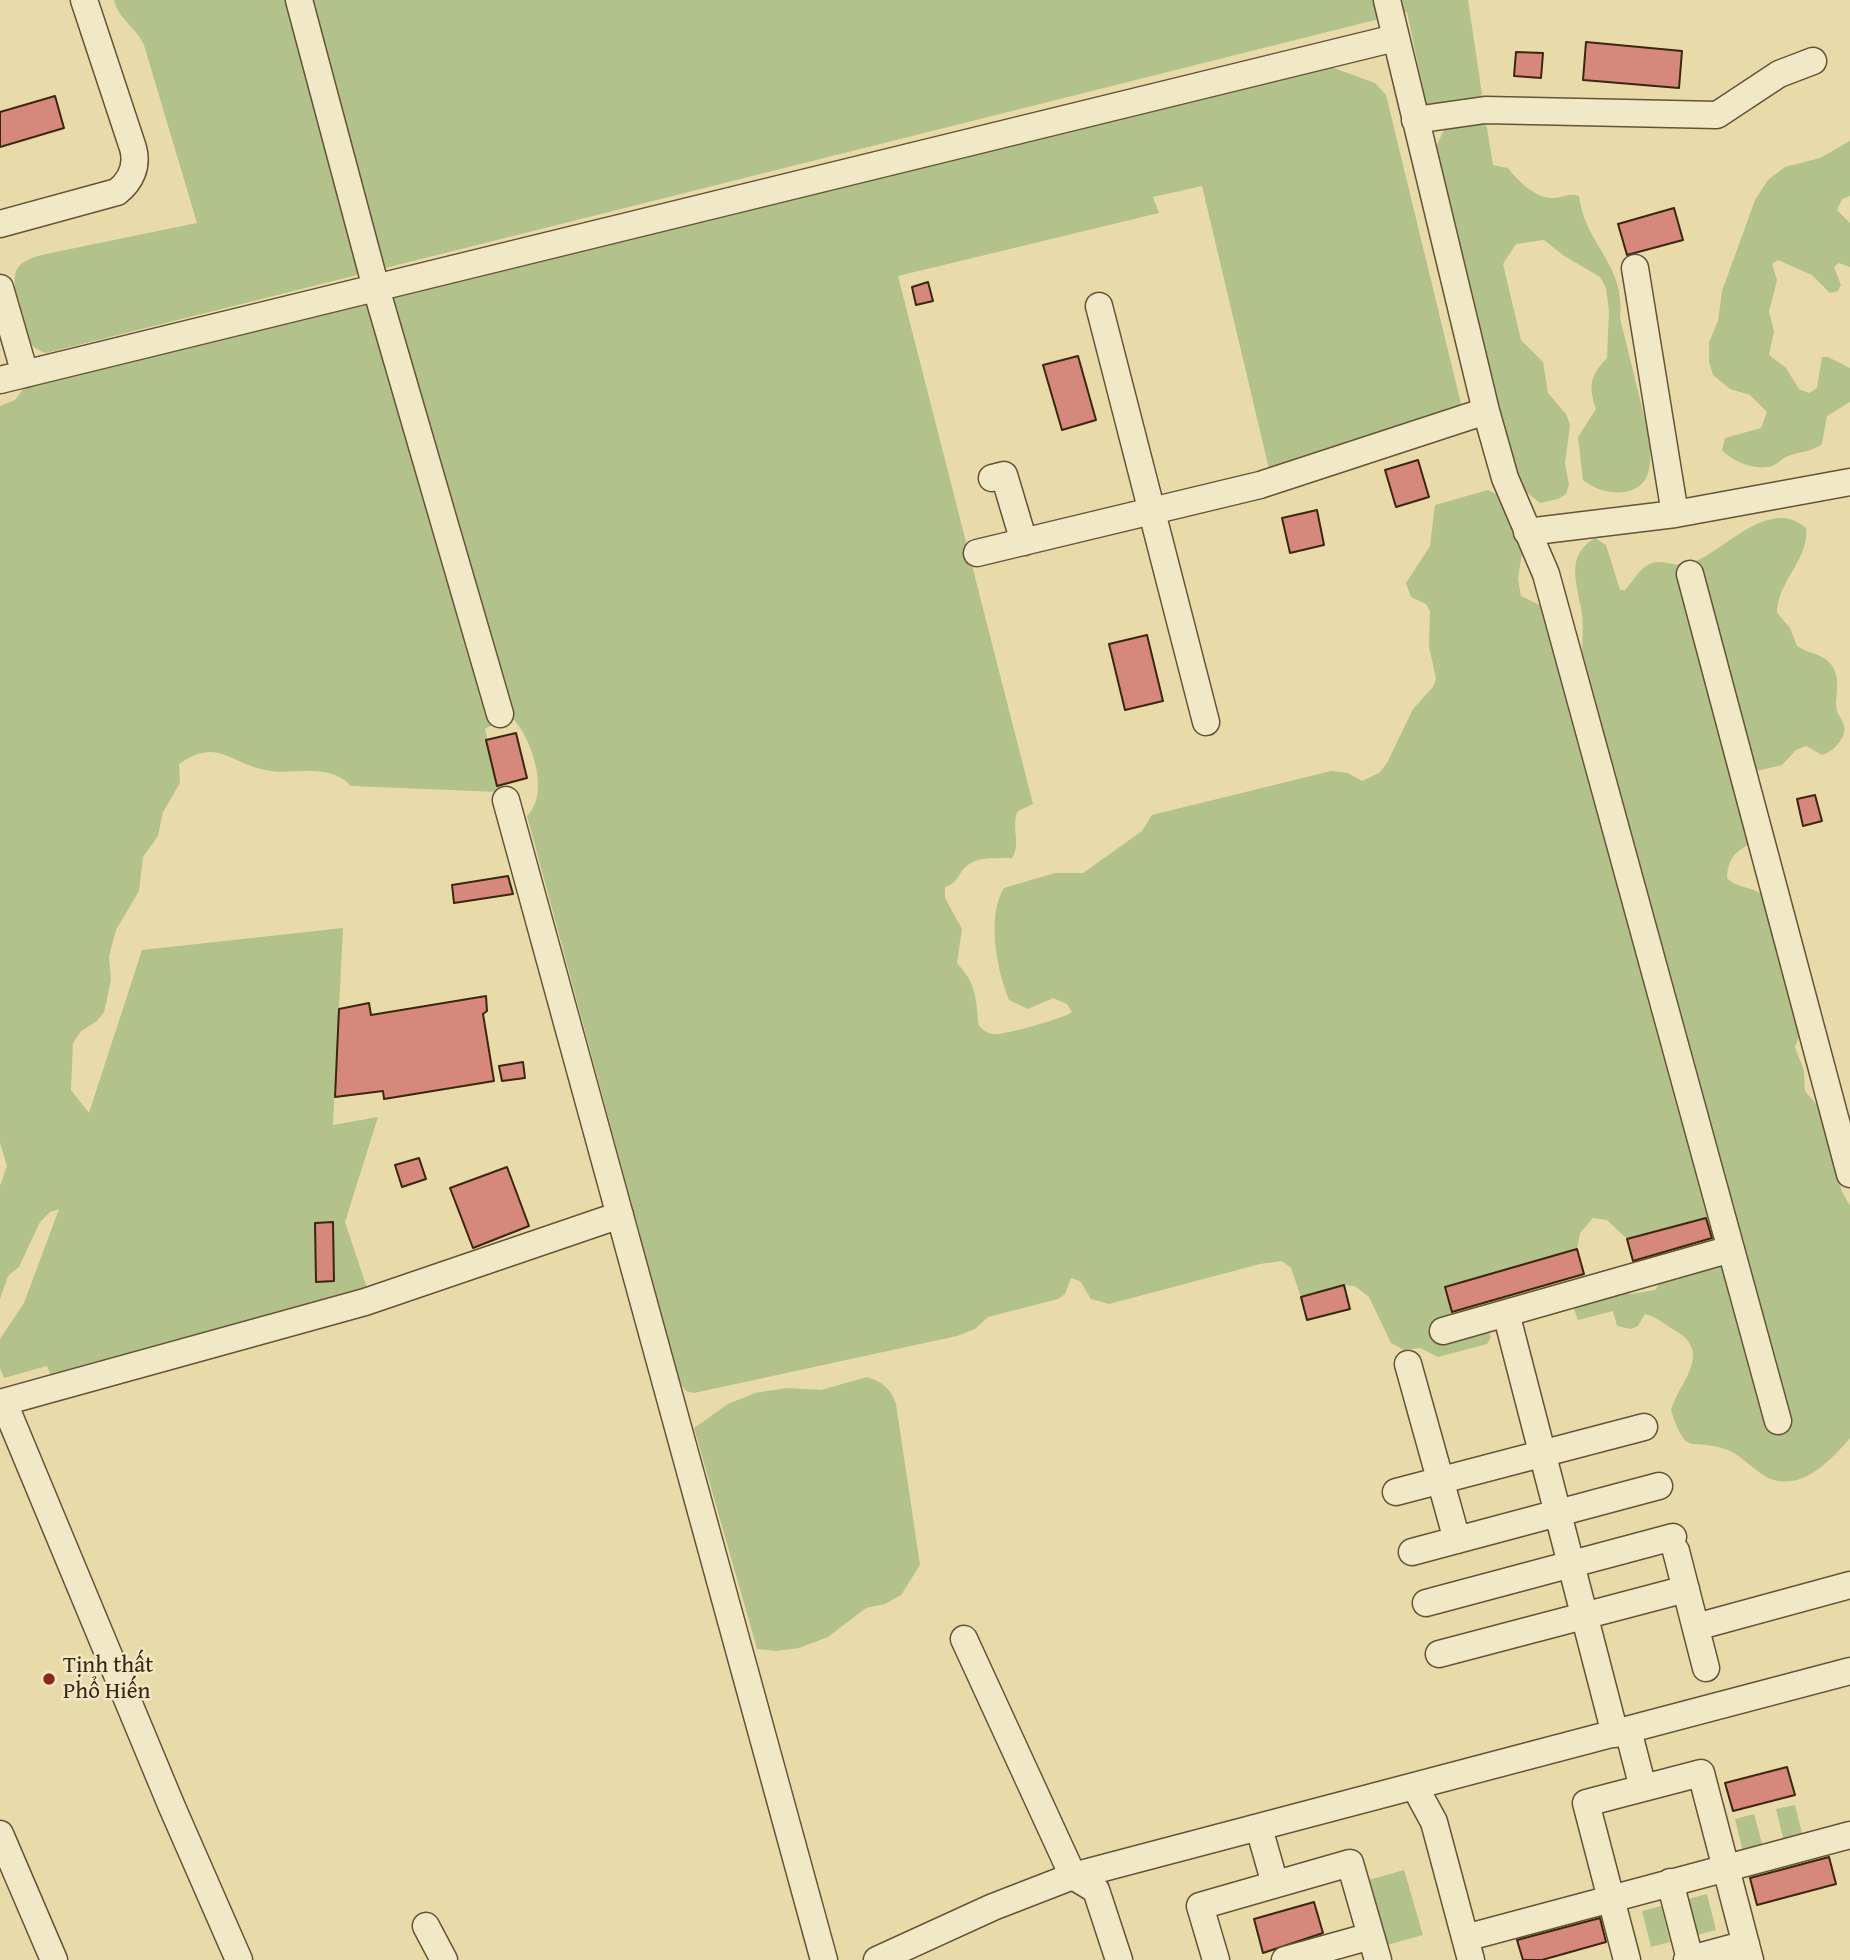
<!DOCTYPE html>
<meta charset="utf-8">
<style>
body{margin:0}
canvas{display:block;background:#e8dba9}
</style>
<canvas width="1850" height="1960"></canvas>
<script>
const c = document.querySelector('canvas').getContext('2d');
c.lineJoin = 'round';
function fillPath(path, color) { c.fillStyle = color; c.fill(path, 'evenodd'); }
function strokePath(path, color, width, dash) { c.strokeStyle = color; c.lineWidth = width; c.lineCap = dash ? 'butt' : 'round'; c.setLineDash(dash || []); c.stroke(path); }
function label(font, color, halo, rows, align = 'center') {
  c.font = font + ' "Gentium Book Plus",serif'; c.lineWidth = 5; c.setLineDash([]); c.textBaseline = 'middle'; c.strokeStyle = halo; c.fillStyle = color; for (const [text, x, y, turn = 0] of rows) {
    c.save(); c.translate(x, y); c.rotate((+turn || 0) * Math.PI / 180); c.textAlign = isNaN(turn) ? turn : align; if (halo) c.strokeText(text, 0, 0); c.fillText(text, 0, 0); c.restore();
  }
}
fillPath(new Path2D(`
 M114 0H1468L1483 101 1432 110 1426 104 1407 12 46 353C39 351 32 347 28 340 20 329 10 281 17 269 22 261 32 258 41 255L197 223 144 45C136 27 119 20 114 0Z
 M1331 67 1375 83 1386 95 1462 408 1269 469 1202 186 1153 197 1159 213 898 276 1033 804 1018 811C1010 827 1022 844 1012 858 998 859 979 856 968 865 957 873 960 882 945 887V898L962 929 957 963C978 986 975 998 979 1026 983 1030 987 1033 993 1034 1002 1036 1065 1018 1072 1012L1067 1004 1053 998 1028 1009 1009 1000C997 970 986 917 1004 888L1055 873H1083L1142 831 1152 815 1331 771 1348 773 1362 781 1379 773 1387 763 1413 709 1433 687 1436 679 1429 646 1430 611 1426 604 1411 597 1406 583 1430 546 1435 505 1488 490 1502 497 1523 547 1518 579 1521 596 1550 610C1555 627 1549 642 1556 659H1582C1582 642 1584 624 1581 608 1576 581 1566 555 1595 538L1606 545 1620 590H1625C1632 583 1638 571 1646 566 1659 556 1674 568 1688 564 1724 554 1767 495 1806 528 1810 558 1777 582 1777 613L1790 628 1797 646C1806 652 1819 654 1827 660 1842 673 1836 692 1836 707 1837 716 1847 723 1844 733 1841 743 1832 752 1822 755L1806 746 1796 750 1782 765 1757 771 1740 785 1752 843C1734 852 1728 859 1727 878 1739 890 1753 885 1766 898L1801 1032 1795 1047 1804 1071 1805 1091 1823 1112 1842 1192 1850 1206V1438C1829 1463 1795 1498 1760 1473 1749 1465 1738 1453 1725 1449 1689 1437 1687 1459 1671 1410 1680 1381 1714 1352 1674 1330 1664 1324 1657 1317 1645 1314L1638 1326 1631 1329 1617 1326 1613 1311 1578 1320 1574 1309 1577 1303 1620 1292 1631 1294 1655 1290 1662 1280 1720 1260 1713 1216 1627 1239 1607 1220 1593 1218 1580 1233 1577 1249 1445 1286 1454 1319 1488 1331 1491 1337 1487 1344 1438 1357 1420 1348 1404 1350 1391 1343 1369 1297 1355 1286 1344 1285 1301 1297 1291 1268 1282 1261 1260 1264 1109 1304 1091 1299 1080 1281 1071 1278 1065 1294 1058 1299 988 1317 975 1329 957 1336 694 1393 686 1391 680 1383 527 816C550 795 533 741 514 720H502L485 729 500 792 351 786C326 760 292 778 261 769 228 761 216 738 179 764L180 783 163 812 158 836 143 857 139 891 116 930 109 956 111 980 104 1012 97 1021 81 1031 73 1043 71 1090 89 1113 142 950 343 928 333 1125 378 1117 345 1222 367 1288 52 1378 47 1366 4 1378 0 1368V1339L24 1303 59 1209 50 1212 40 1222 19 1267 8 1276 0 1299V1186L7 1166 0 1143V406L15 400 27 384Z
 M1482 120 1487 128 1493 165 1508 168C1517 180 1536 199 1553 198 1563 198 1569 192 1579 196 1585 245 1626 264 1620 318L1650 440C1650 453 1652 469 1645 480 1631 500 1598 493 1583 480L1578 437 1596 409C1588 385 1590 376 1607 358L1609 311 1606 288 1600 277 1563 255 1544 240 1516 244 1503 264 1521 340 1543 362 1548 393 1566 414 1570 425 1565 463 1569 485 1566 494 1558 499 1540 503 1525 491 1499 422 1434 150 1445 128Z
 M1850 141V196L1842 199 1837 210 1850 223V267L1839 263 1834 267 1841 285 1838 291 1830 293 1812 275 1778 260 1772 264 1777 280 1769 312 1774 331 1769 355 1786 368 1799 389 1809 393 1817 388 1822 357H1828L1850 368V402L1827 416 1822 444C1810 453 1799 451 1786 457 1781 459 1778 464 1772 466 1756 471 1733 462 1722 450L1725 438 1761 428 1767 412 1750 395 1730 389 1713 375 1709 362V342L1718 321 1722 291 1755 200 1768 180 1785 167 1820 158Z
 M867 1377C883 1382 891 1389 896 1404L920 1565 901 1595 885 1604 866 1608 828 1637 799 1648 776 1651 757 1649 694 1428 728 1404 755 1393 787 1388 821 1390Z
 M1795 1805 1804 1841 1785 1846 1776 1809Z
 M1754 1814 1764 1851 1744 1856 1735 1819Z
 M1404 1870 1423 1935 1387 1945 1369 1880Z
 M1707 1894 1716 1930 1697 1935 1688 1899Z
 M1661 1906 1670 1942 1651 1947 1642 1911Z`), '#b3c18b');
const building = new Path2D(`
 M1586 42 1682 51 1679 88 1583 80Z
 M1516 52 1543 53 1541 78 1514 76Z
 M55 96 64 128 0 147V112Z
 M1674 208 1683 240 1627 255 1618 224Z
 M928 282 933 301 916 305 912 287Z
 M1078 356 1096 420 1062 430 1043 365Z
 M1418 460 1429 497 1396 507 1385 470Z
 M1317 510 1324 545 1290 553 1282 518Z
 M1147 635 1163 701 1125 710 1109 644Z
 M516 733 527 778 497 786 486 740Z
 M1815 795 1822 821 1803 826 1797 799Z
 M508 876 513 894 454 903 452 885Z
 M486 996 487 1011 483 1014 494 1081 384 1099 383 1091 335 1097 339 1009 369 1003 371 1015Z
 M523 1062 525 1078 502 1081 499 1066Z
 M419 1158 426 1179 402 1187 395 1165Z
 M507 1167 529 1226 473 1248 450 1188Z
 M1706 1218 1712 1238 1633 1261 1627 1239Z
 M333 1222 334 1281 316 1282 315 1223Z
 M1577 1249 1584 1274 1452 1312 1445 1287Z
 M1344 1285 1350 1309 1307 1320 1301 1297Z
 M1787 1767 1795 1795 1733 1811 1725 1783Z
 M1829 1857 1836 1884 1757 1905 1750 1878Z
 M1314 1902 1323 1933 1263 1953 1254 1919Z
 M1600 1918 1606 1942 1542 1960H1523L1517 1940Z`);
fillPath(building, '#d5887b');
strokePath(building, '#3b260f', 2);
const minor = new Path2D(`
 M299 0 376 288 500 714
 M1387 0 1486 411 1505 478 1546 574 1778 1421
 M1415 120 1485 110 1717 115 1779 74 1813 61
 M0 224 117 192C131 181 138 166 133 148L84 0
 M1635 268 1675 514
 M0 288 25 374
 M1099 306 1206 722
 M0 380 1395 38
 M992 478 1004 475 1024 542
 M1527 532 1675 514 1850 482
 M977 553 1260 485 1486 411
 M1690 574 1850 1174
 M506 800 824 1960
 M1506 1313 1615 1734
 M1443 1331 1731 1249
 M1408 1364 1457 1540
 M0 1403 365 1302 620 1215
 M4 1403 172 1807 239 1960
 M1396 1492 1644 1427
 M1676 1551 1706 1668
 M1412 1552 1659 1486
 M1426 1603 1673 1537
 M1696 1627 1850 1585
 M964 1639 1073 1876 1096 1890 1119 1960
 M1439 1654 1686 1589
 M1628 1730 1643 1788
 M1415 1787 1434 1822 1471 1960
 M1259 1828 1275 1884
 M0 1834 54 1960
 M1670 1882 1690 1959
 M426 1926 444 1960
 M1465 1938 1850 1835
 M877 1960 993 1907 1073 1876 1850 1671
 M1216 1960 1200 1906 1350 1863 1378 1960
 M1285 1960 1371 1936
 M1627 1960 1586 1803 1701 1773 1750 1960
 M1687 1960 1746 1944`);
strokePath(minor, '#665336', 29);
strokePath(minor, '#f0e8c7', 26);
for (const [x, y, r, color] of [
 [49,1679,7,"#8f2418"]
]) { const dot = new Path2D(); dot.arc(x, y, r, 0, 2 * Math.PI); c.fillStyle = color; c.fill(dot); strokePath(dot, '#f0e8c7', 2.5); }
label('23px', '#3b260f', '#f0e8c7', [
 ["Tịnh thất",63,1666],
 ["Phổ Hiến",63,1692]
], 'left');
</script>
